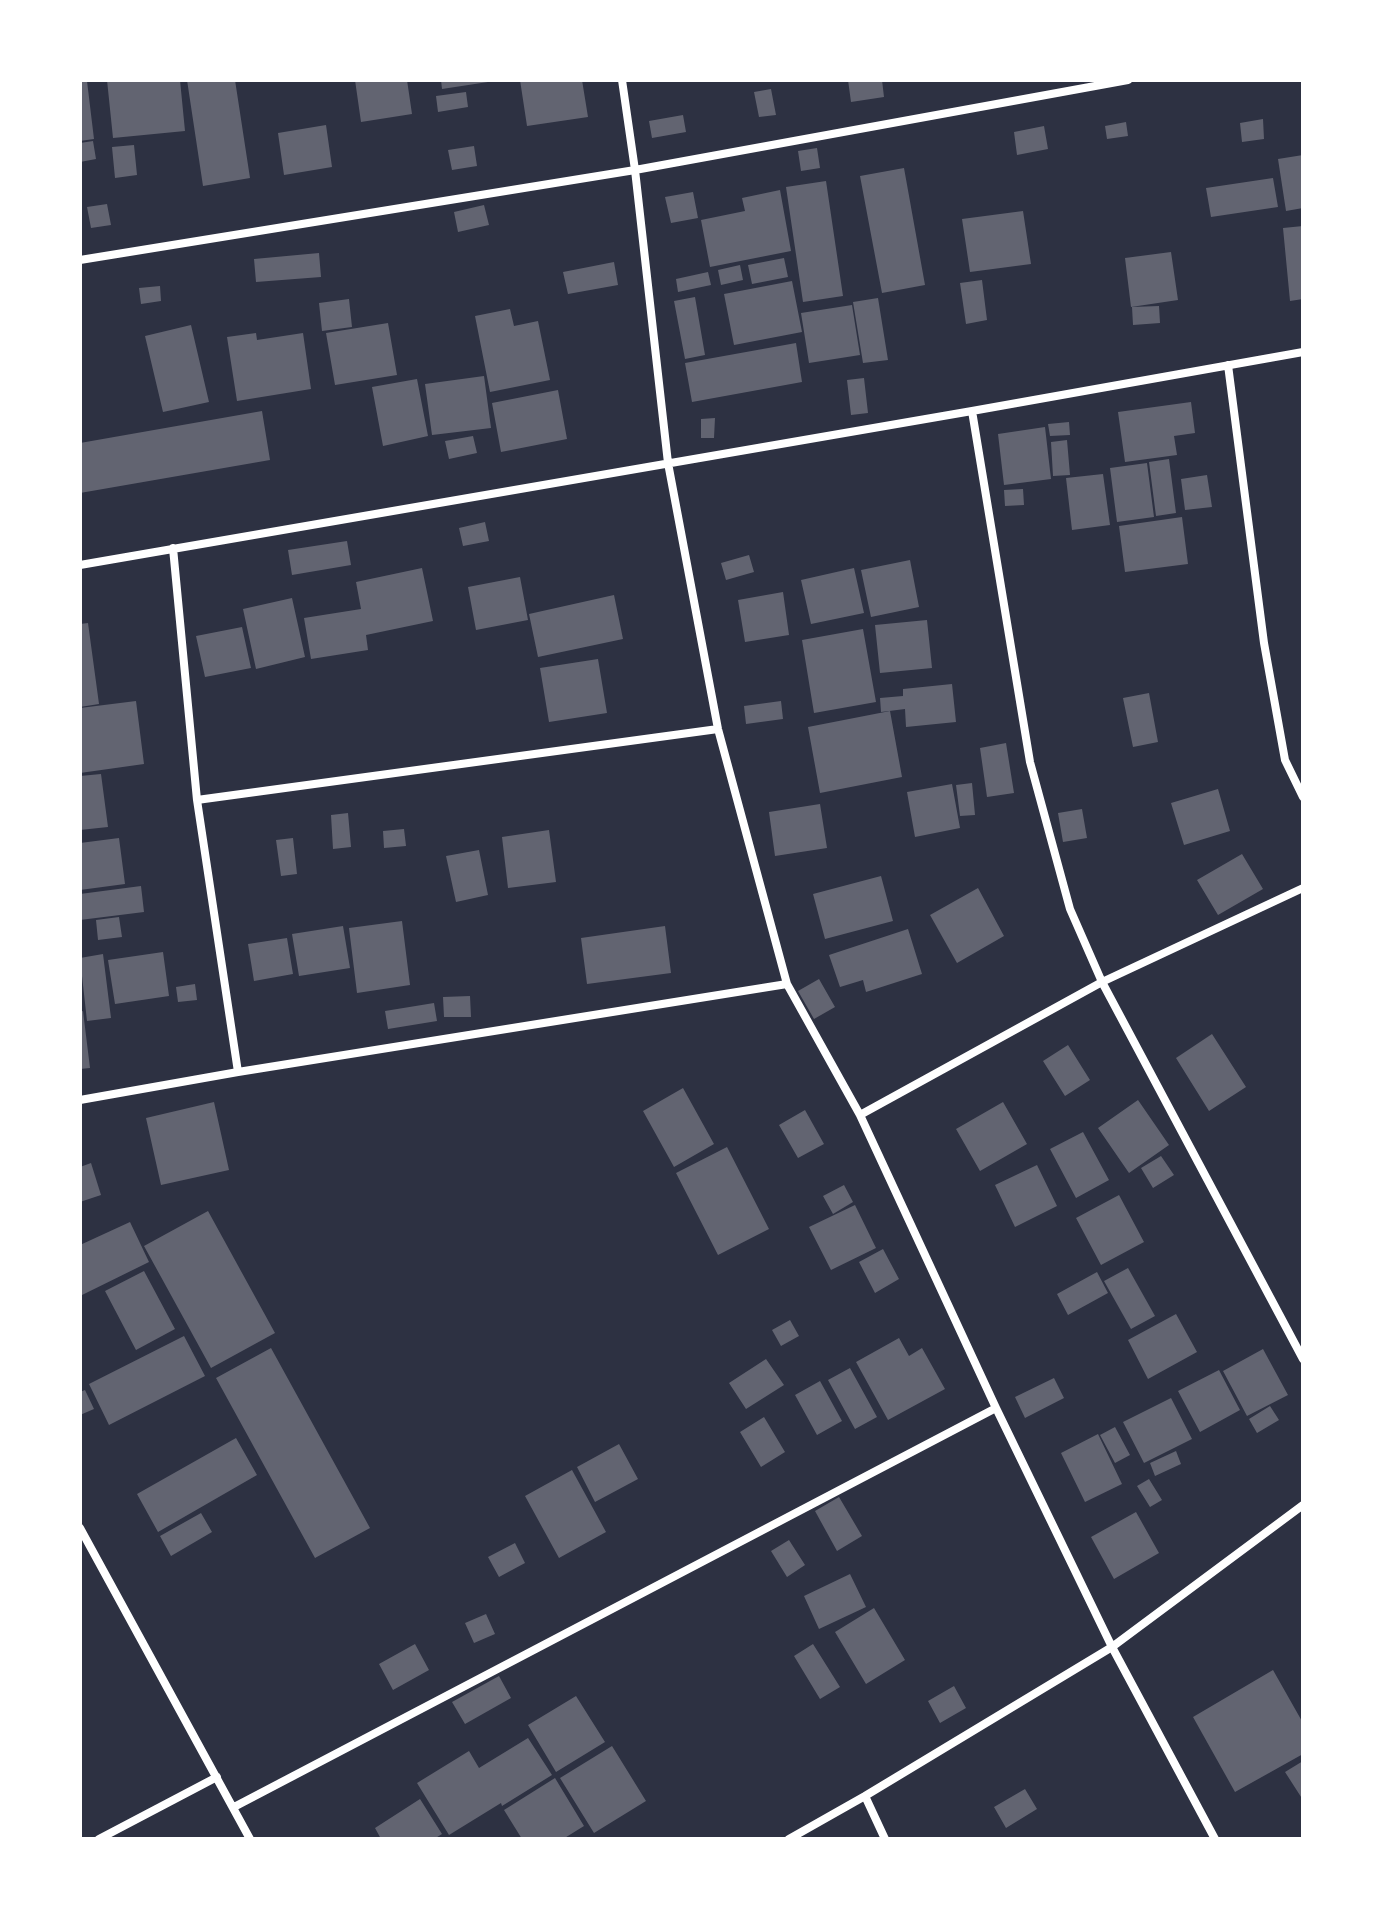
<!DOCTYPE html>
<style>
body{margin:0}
#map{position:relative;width:1383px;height:1919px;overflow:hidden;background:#2d3142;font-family:"PT Sans",sans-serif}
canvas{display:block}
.frame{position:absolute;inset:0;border:82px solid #fff;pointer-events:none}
</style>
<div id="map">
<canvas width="1383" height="1919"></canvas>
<div class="frame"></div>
</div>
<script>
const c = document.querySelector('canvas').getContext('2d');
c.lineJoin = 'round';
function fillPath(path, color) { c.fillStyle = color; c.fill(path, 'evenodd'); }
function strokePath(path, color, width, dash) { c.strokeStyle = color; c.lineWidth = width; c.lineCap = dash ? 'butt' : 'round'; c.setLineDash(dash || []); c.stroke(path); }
fillPath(new Path2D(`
 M107 80H180L185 131 113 138Z
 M187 80H235L250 178 203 186Z
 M355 80H407L412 114 361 122Z
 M441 80H488V82L442 89Z
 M520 80H582L588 117 527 126Z
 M848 80H882L884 97 851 102Z
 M87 81 94 139 80 141V82Z
 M771 89 776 115 759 117 754 92Z
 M466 92 468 107 438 112 436 96Z
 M683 115 686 132 652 138 649 121Z
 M1263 119 1264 139 1242 142 1240 123Z
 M1126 122 1128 136 1107 139 1105 126Z
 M326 125 332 167 284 175 278 133Z
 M1044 126 1048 149 1017 155 1014 132Z
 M93 141 96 159 80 162V143Z
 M134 145 137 175 115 178 112 147Z
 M474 146 477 166 452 170 448 150Z
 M817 148 820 168 801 171 798 151Z
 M1303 155V208L1286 211 1278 159Z
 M904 168 925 285 882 293 860 176Z
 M1273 178 1278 207 1211 217 1206 188Z
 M826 181 843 296 803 302 786 187Z
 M780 190 791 251 710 267 701 220 745 211 742 198Z
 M693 192 698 218 671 223 665 197Z
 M107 204 111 225 91 228 87 207Z
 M484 205 489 225 458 232 454 212Z
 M1023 211 1031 264 970 272 962 219Z
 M1303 226V299L1290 301 1283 228Z
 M1171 252 1178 300 1131 307 1125 258Z
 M319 253 321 277 256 282 254 259Z
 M784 258 788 277 752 284 748 265Z
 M614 262 618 285 568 294 563 272Z
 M740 265 743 280 721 285 718 270Z
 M708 272 711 285 678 292 676 279Z
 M982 280 987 320 966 324 960 283Z
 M792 281 802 332 734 345 724 294Z
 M160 286 161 301 141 304 139 288Z
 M695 297 705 355 685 359 674 301Z
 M878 298 888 360 863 363 853 302Z
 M349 299 352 327 322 331 319 303Z
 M852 305 860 355 809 363 801 313Z
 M1159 306 1160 323 1133 325 1132 307Z
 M510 309 514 326 538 321 550 380 490 392 475 316Z
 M388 323 397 375 335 385 326 333Z
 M191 325 209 402 163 412 145 336Z
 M256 333 257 340 303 333 311 389 237 401 227 337Z
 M796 343 802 382 692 402 685 363Z
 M484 376 491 428 432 435 425 384Z
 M864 378 868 413 851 415 847 380Z
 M417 379 428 436 383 446 372 387Z
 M558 390 567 439 501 452 492 403Z
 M1191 402 1195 433 1174 436 1177 455 1125 462 1118 412Z
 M262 411 270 460 80 493V443Z
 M715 418 714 438H701V419Z
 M1069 422 1070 435 1050 436 1048 424Z
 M1045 427 1051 479 1004 485 998 434Z
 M473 436 477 453 449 459 445 441Z
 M1067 440 1070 475 1053 476 1051 442Z
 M1169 459 1176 513 1156 516 1149 462Z
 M1147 463 1154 517 1117 522 1110 468Z
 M1103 474 1110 525 1072 530 1066 478Z
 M1207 475 1212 507 1185 510 1181 479Z
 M1023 489 1024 505 1005 506 1004 490Z
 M1182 517 1188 564 1125 572 1119 526Z
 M485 522 489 541 463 546 459 528Z
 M347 541 351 565 292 575 288 550Z
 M749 555 754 572 726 580 721 563Z
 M910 560 919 607 871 617 861 570Z
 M422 568 433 621 366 635 368 650 311 659 304 618 361 609 356 582Z
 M854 568 864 613 811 624 801 580Z
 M520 577 528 620 476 630 468 587Z
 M783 592 789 635 745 642 738 600Z
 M614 595 623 639 538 657 529 614Z
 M292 598 305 657 256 669 243 609Z
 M927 620 932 668 880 673 875 625Z
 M88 623 99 704 80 707V624Z
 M242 627 251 668 205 677 196 636Z
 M863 629 876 702 814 713 802 640Z
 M598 659 607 713 549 722 540 668Z
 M952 684 956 722 906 727 905 709 881 712 880 698 903 696V689Z
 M1149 693 1158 742 1133 747 1123 698Z
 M136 701 144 764 80 773V708Z
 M781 701 783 719 746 724 744 706Z
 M890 711 902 777 820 793 808 727Z
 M1006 743 1014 793 987 797 980 748Z
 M101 774 108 827 80 830V776Z
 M972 783 975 815 960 816 956 785Z
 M952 784 960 828 915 837 907 792Z
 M1218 789 1230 831 1184 845 1171 803Z
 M820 804 827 848 775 856 769 812Z
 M1082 809 1087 838 1063 842 1058 813Z
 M348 813 351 847 333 849 331 815Z
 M404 829 406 846 384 848 383 831Z
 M549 830 556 882 508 888 502 837Z
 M119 838 125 884 80 890V843Z
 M293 838 297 874 281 876 276 840Z
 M479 850 488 895 456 902 446 856Z
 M1242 854 1263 889 1218 915 1197 880Z
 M881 876 893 921 825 939 813 894Z
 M141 886 144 912 80 920V894Z
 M978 888 1004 936 957 963 930 915Z
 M119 917 122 937 98 940 96 920Z
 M402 921 410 985 357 993 349 928Z
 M343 926 350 968 299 976 292 934Z
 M665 926 671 973 587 984 581 938Z
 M908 929 922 974 866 992 863 980 840 987 829 955Z
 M287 938 293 974 254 981 248 944Z
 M163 952 169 996 115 1004 108 960Z
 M103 954 111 1018 87 1021 80 958Z
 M819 979 835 1007 814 1019 798 991Z
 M195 984 197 1000 178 1002 176 987Z
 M470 996 471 1017H444L443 997Z
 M434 1003 437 1021 388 1029 385 1011Z
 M83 1011 90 1068 80 1069V1012Z
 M1212 1034 1246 1087 1209 1111 1176 1058Z
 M1068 1045 1090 1080 1065 1096 1043 1061Z
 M683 1088 714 1144 674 1167 643 1111Z
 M1138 1100 1169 1145 1129 1173 1098 1128Z
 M214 1102 229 1170 161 1185 146 1118Z
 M1003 1102 1027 1144 980 1171 956 1129Z
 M805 1110 824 1144 798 1158 779 1125Z
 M1083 1132 1109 1180 1076 1198 1050 1149Z
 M727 1147 769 1229 718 1255 676 1173Z
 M1161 1156 1174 1175 1153 1188 1141 1168Z
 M91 1163 101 1195 80 1202V1167Z
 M1037 1165 1057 1206 1015 1227 995 1185Z
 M844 1185 853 1202 833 1214 823 1196Z
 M1119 1195 1144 1242 1101 1265 1076 1218Z
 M855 1205 876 1248 831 1270 809 1227Z
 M208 1211 275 1333 211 1368 144 1246Z
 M130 1222 149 1262 80 1296V1245Z
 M883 1249 899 1279 875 1293 859 1262Z
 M1128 1268 1155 1316 1131 1329 1104 1281Z
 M144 1271 175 1329 136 1350 105 1291Z
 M1097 1272 1108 1293 1068 1315 1057 1294Z
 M1176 1314 1197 1352 1148 1379 1128 1340Z
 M790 1320 799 1336 781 1346 772 1330Z
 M184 1336 205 1376 109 1425 89 1384Z
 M899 1338 909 1356 922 1348 945 1389 888 1420 856 1362Z
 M271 1348 370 1528 315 1558 216 1378Z
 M1263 1349 1288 1395 1247 1416 1223 1371Z
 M766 1359 784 1385 746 1409 729 1383Z
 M850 1368 877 1417 855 1429 828 1380Z
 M1219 1370 1240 1410 1200 1432 1178 1391Z
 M1054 1378 1064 1398 1025 1418 1015 1397Z
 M820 1381 842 1421 817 1435 795 1395Z
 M85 1390 94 1409 80 1415V1392Z
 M1171 1398 1192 1439 1144 1463 1123 1422Z
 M1270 1406 1279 1420 1257 1433 1249 1419Z
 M764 1417 785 1452 761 1467 740 1432Z
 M1115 1427 1130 1455 1115 1463 1100 1435Z
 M1098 1434 1122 1484 1085 1502 1061 1453Z
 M236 1438 257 1475 158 1532 137 1494Z
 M619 1444 638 1479 595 1502 577 1467Z
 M1176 1451 1181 1464 1155 1476 1150 1463Z
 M572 1470 606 1532 559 1558 525 1496Z
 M1149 1479 1162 1500 1150 1507 1137 1486Z
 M839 1497 862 1536 837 1551 815 1511Z
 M1136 1512 1159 1553 1114 1579 1091 1537Z
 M201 1513 212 1532 171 1556 160 1536Z
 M789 1540 805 1565 787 1577 771 1551Z
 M515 1543 525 1563 499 1577 488 1557Z
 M850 1574 866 1607 819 1629 804 1596Z
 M874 1608 905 1660 866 1684 835 1632Z
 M486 1614 495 1634 474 1643 465 1623Z
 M415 1644 429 1670 393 1690 379 1664Z
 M813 1644 840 1687 820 1699 794 1656Z
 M1273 1670 1303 1723V1754L1235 1792 1193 1717Z
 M499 1676 511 1698 465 1724 452 1702Z
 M954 1686 966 1708 940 1723 928 1701Z
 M576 1696 605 1742 556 1772 528 1725Z
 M528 1738 552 1775 502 1806 501 1803 449 1835 417 1783 469 1751 479 1768Z
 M612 1746 646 1801 594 1833 560 1778Z
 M1303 1761V1800L1285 1772Z
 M555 1778 584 1826 563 1839H522L504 1810Z
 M1025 1789 1037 1809 1006 1828 994 1807Z
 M420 1799 442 1834 434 1839H381L375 1828Z`), '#626471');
strokePath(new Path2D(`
 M622 80 635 170 668 463 718 729 787 984 860 1115 996 1408 1112 1647 1215 1839
 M80 260 635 170 1128 80
 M1228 365 1264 643 1285 760 1303 797
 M972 411 1030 762 1070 909 1102 982 1303 1359
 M173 548 197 800 238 1072
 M80 565 972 411 1303 352
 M197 800 718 729
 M80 1100 238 1072 787 984
 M860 1115 1102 982 1303 888
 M80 1528 250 1839
 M865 1796 885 1839
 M234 1807 996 1408
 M99 1839 217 1777
 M789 1839 865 1796 1112 1647 1303 1505`), '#fff', 8);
</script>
